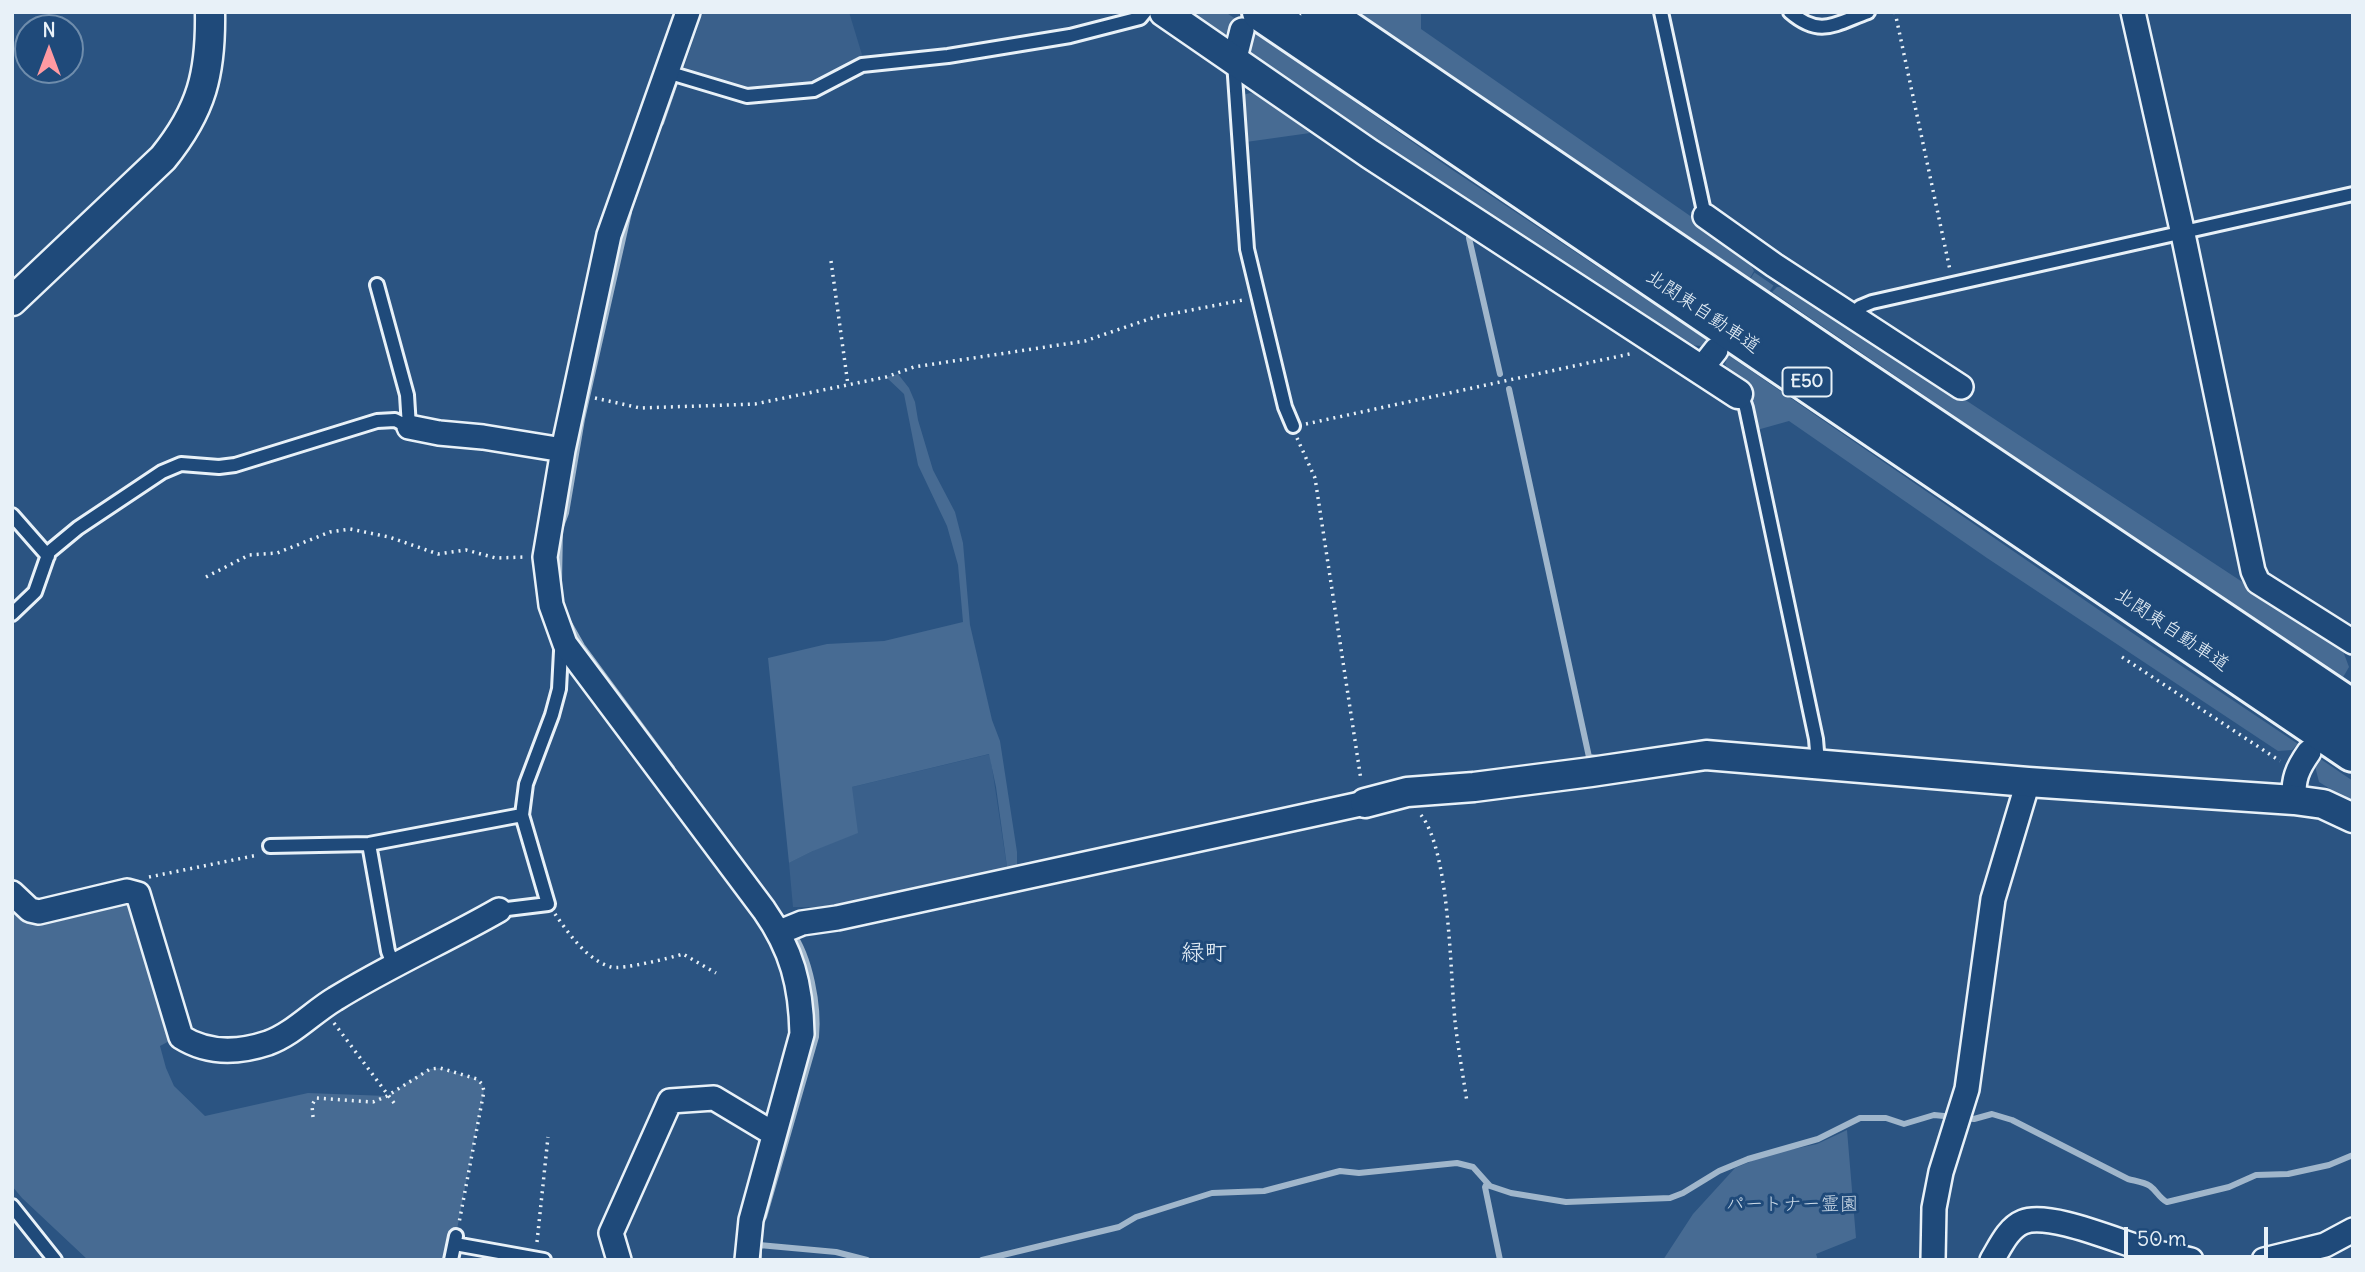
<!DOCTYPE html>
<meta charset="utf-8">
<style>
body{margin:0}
#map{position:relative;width:2365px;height:1272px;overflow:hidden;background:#2b5482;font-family:Delius,sans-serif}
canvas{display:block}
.frame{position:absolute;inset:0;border:14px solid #e8f1f8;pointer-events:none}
.north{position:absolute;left:14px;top:14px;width:70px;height:70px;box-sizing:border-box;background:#1f4a7a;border:2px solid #6f8dac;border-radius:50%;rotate:0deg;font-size:19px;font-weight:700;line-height:28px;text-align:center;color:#e8f1f8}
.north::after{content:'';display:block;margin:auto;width:24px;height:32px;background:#ff9aa2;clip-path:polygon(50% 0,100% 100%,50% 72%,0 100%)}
.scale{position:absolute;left:2124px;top:1227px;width:144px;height:32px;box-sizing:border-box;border:4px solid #e8f1f8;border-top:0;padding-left:9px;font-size:21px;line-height:24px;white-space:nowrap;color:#e8f1f8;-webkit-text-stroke:5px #1f4a7a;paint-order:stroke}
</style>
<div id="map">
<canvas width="2365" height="1272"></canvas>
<div class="frame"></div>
<div class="north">N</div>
<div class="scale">50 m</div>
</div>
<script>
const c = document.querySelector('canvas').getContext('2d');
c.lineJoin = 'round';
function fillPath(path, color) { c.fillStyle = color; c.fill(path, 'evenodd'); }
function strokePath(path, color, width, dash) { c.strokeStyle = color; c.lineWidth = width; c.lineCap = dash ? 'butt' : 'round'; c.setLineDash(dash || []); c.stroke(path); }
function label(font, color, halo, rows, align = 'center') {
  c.font = font + ' Delius,"Klee One",sans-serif'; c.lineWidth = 6; c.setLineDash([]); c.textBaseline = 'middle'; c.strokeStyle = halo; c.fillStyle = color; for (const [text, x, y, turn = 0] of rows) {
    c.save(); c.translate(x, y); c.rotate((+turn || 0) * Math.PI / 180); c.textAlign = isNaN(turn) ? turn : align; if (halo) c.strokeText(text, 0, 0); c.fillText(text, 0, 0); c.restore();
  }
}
fillPath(new Path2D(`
 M703 12H849L863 58 824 81 806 85 750 91 682 73Z
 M990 754 1008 874 831 907H793L789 863 813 851 852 787Z`), '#3a608b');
fillPath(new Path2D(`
 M1186 12H1225L1239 21 1225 34 1217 33Z
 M1359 12H1421V29L1745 254 1754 271 1750 278Z
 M1252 30 1451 169 1707 340 1702 346 1688 345 1460 197 1250 54 1247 37Z
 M1250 93 1256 94 1310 133 1246 142 1243 95Z
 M1792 286 2247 585 2340 643 2349 667 2342 679 1772 292 1777 287Z
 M1728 355 2131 632 2298 744 2292 750 2278 751 1987 558 1789 421 1757 430 1748 392 1736 382 1725 364Z
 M898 374 909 388 915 402 918 420 933 470 955 512 963 543 970 625 992 720 1000 741 1017 852V873L1008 874 996 787 989 754 852 787 858 833 813 851 789 863 768 658 827 644 884 641 963 622 958 565 947 526 918 465 904 394 886 377Z
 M2319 758 2353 781V803L2319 782 2315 766Z
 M12 901 130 904 175 1038 160 1046 166 1068 174 1086 205 1116 308 1093 387 1096 415 1077 430 1069 440 1068 477 1079 482 1084 484 1091 451 1260H88L22 1198 12 1186Z
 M1847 1130 1856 1238 1816 1254 1818 1260H1663L1693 1214 1735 1168 1766 1155 1817 1144Z`), '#476b93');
strokePath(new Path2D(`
 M661 123 678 74
 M1469 238 1500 374
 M1509 389 1589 757 1598 758
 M559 582 560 529 566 513 582 419 629 212
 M569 623 582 646 672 768
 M1487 1183 1485 1187 1500 1260
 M764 1217 816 1037C819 1006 810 957 792 932
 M759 1245 836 1252 867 1260
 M759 1260V1245
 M982 1260 1119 1227 1136 1217 1212 1193 1264 1191 1340 1171 1359 1173 1457 1163 1473 1167 1490 1186 1511 1193 1566 1202 1670 1198 1683 1193 1719 1171 1748 1159 1818 1139 1860 1118H1886L1904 1124 1934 1115 1974 1119 1992 1114 2012 1120 2128 1179C2135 1181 2144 1182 2150 1186 2157 1191 2159 1198 2167 1202L2229 1187 2256 1175 2288 1174 2329 1165 2353 1155`), '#a0b6cb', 6);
strokePath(new Path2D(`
 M1741 313 1764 279`), '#476c94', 23, [23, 11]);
const service = new Path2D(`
 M1661 12 1705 216
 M1790 12C1820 38 1835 24 1868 12
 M1234 62 1247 249 1285 407 1293 426
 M667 72 747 96 814 90 862 65 948 56 1070 36 1140 18 1145 12
 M377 285 407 395 409 427
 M1852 316 1860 307 1872 302 2353 194
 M1738 394 1743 399 1746 408 1816 739 1818 763
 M12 515 48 556
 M12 614 35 592 49 552 78 528 162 472 181 464 219 467 235 465 377 421 395 420 409 427
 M369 844 388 951 393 964
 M270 846 369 844 522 815 526 784 552 715 559 689 561 651 565 644
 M499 910 548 904 522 815
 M12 1206 55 1260
 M455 1244 544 1260
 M451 1260 456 1236`);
const minor = new Path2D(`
 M688 12 609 235 563 450 545 557 551 605 565 644 764 910C792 950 801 985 802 1034L751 1220 747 1260
 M2133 12 2183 234 2253 571 2258 582 2353 642
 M1234 62 1242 30
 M1705 216 1774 265 1961 387
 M1701 369 1716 350
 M409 427 439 433 483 437 563 450
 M2294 800C2293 779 2297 769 2309 752
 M12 893 30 910 39 912 127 891 138 894 181 1037C208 1054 238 1053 268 1043 293 1034 313 1012 335 999 388 966 445 941 499 910
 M780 932 802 923 837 918 1365 803
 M619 1260 611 1233 670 1101 714 1098 774 1134
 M1933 1260 1934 1208 1941 1172 1967 1089 1993 899 2028 782
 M1992 1260C2000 1247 2008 1228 2023 1222 2050 1211 2123 1244 2154 1252 2166 1255 2179 1257 2191 1260
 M2264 1260 2325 1245 2353 1230`);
const tertiary = new Path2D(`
 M1164 12 1370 154 1738 394
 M12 301 163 158C202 110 211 73 210 12
 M1365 803 1407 792 1474 787 1591 772 1706 755 2028 782 2294 800 2323 804 2353 818`);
const motorway = new Path2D(`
 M1262 12 2353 752
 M1320 12 1842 367 2353 710`);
strokePath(service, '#e8f1f8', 18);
strokePath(minor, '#e8f1f8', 28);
strokePath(tertiary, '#e8f1f8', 33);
strokePath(motorway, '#e8f1f8', 44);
strokePath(new Path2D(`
 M1895 12 1950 270
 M831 261 848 385
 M595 398 640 408 755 404 886 377 914 367 1085 341 1155 317 1243 300
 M1306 424 1634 353
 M1297 438 1315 478 1361 780
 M206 577 249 555 277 553 330 532 350 529 389 537 438 554 466 550 496 558 526 557
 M2122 657 2280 761
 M1421 815C1450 852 1450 972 1455 1021 1458 1048 1463 1075 1467 1102
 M149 877 258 855
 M555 914C569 934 587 960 611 967 622 970 670 958 683 954L716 973
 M334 1023 397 1107
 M313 1117 312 1105 316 1098 373 1102 387 1096 430 1069 440 1068 477 1079 482 1084 484 1091 459 1223
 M537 1242 548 1137`), '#e8f1f8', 3.5, [2, 5]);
strokePath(service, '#1f4a7a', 12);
strokePath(minor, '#1f4a7a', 23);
strokePath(tertiary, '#1f4a7a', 28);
strokePath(motorway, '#1f4a7a', 38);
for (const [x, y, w] of [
 [1807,382,49]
]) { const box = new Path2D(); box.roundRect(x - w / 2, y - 14.5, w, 29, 5); c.fillStyle = '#1f4a7a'; c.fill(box); strokePath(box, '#e8f1f8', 2); }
label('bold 18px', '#e8f1f8', null, [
 ["E50",1807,382]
]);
label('19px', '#e8f1f8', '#1f4a7a', [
 ["北関東自動車道",1703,312,34],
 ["北関東自動車道",2172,630,34]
]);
label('19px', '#d0dde9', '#1f4a7a', [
 ["パートナー霊園",1792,1205]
]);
label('23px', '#e8f1f8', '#1f4a7a', [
 ["緑町",1204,953]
]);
</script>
